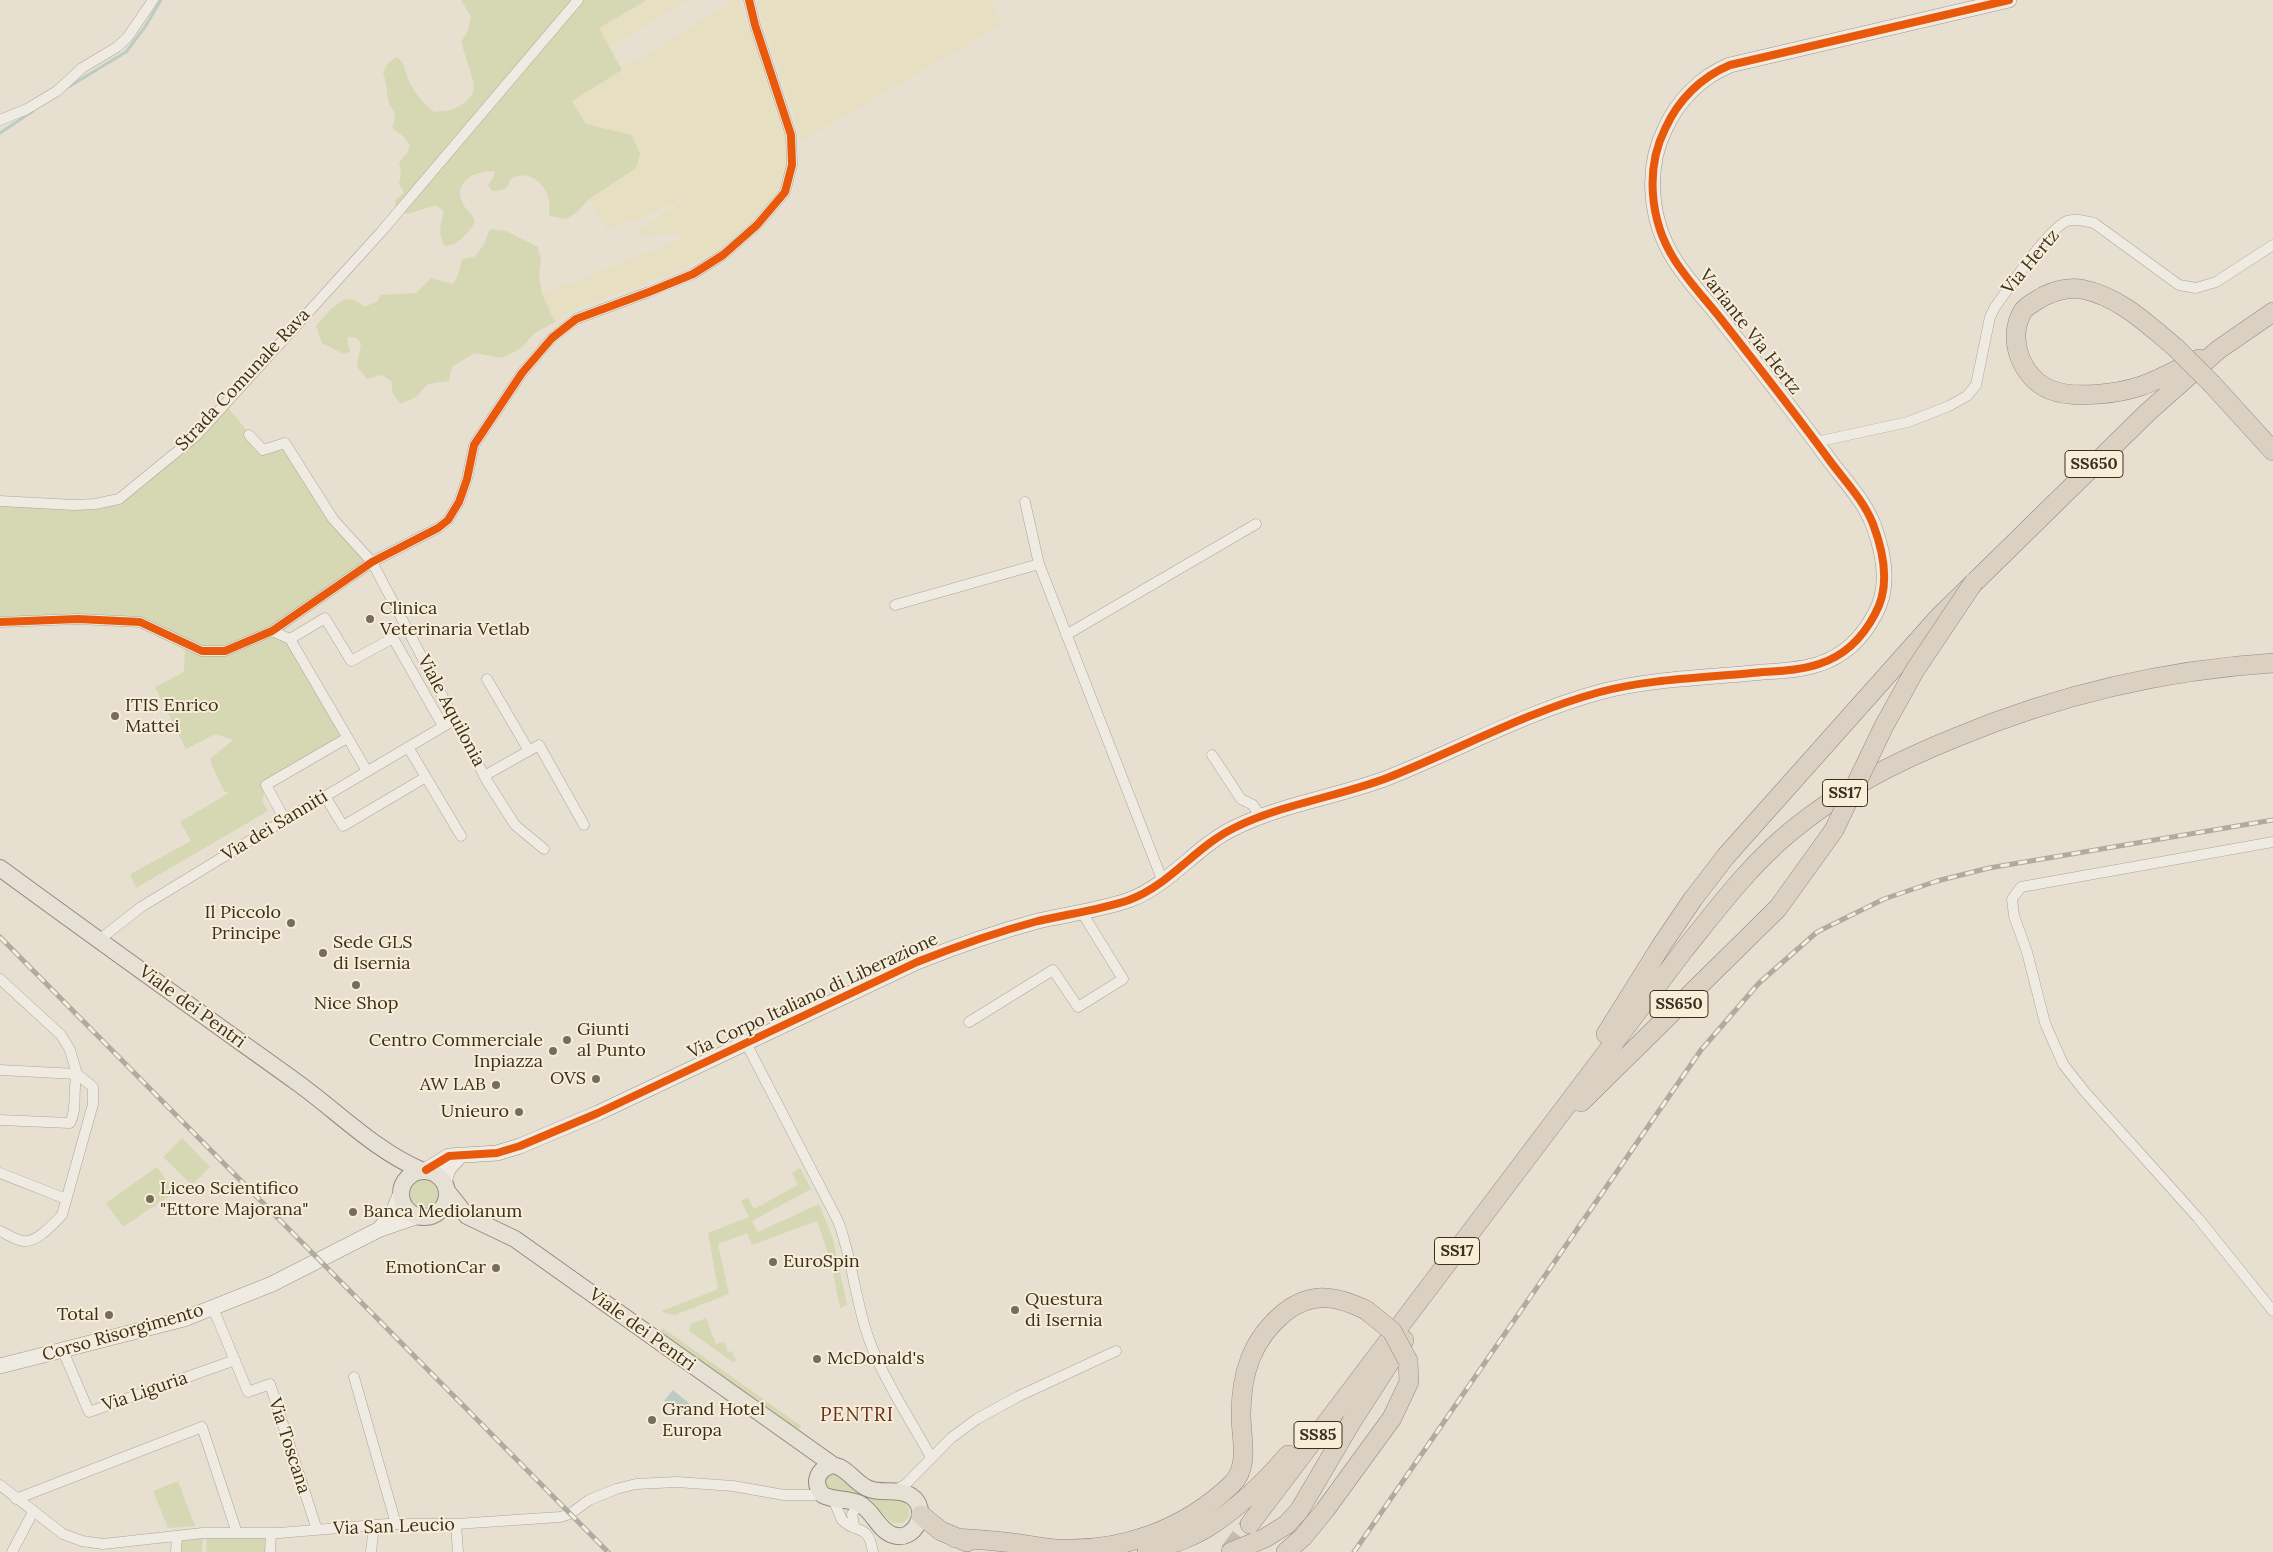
<!DOCTYPE html>
<style>
body{margin:0}
canvas{display:block;background:#e7e0d1}
</style>
<canvas width="2273" height="1552"></canvas>
<script>
const c = document.querySelector('canvas').getContext('2d');
c.lineJoin = 'round';
function fillPath(path, color) { c.fillStyle = color; c.fill(path, 'evenodd'); }
function strokePath(path, color, width, dash) { c.strokeStyle = color; c.lineWidth = width; c.lineCap = dash ? 'butt' : 'round'; c.setLineDash(dash || []); c.stroke(path); }
function label(font, color, halo, rows, align = 'center') {
  c.font = font + ' Lora,serif'; c.lineWidth = 4; c.setLineDash([]); c.textBaseline = 'middle'; c.strokeStyle = halo; c.fillStyle = color; for (const [text, x, y, turn = 0] of rows) {
    c.save(); c.translate(x, y); c.rotate((+turn || 0) * Math.PI / 180); c.textAlign = isNaN(turn) ? turn : align; if (halo) c.strokeText(text, 0, 0); c.fillText(text, 0, 0); c.restore();
  }
}
fillPath(new Path2D(`
 M647 0H688L610 47 599 28Z
 M734 0H738L765 70 788 135 790 159 784 185 769 205 719 250 681 270 578 308 555 322 542 294 683 238 681 234 640 235 639 230 697 192 646 216 606 229 589 199 636 168 631 135 586 124 572 101Z
 M756 0H988L1002 24 802 141Z`), '#e6dfc2');
fillPath(new Path2D(`
 M461 0H647L599 28 622 70 572 101 586 124 631 135 640 153 636 168 589 199 576 213 566 219 549 216C549 211 550 205 549 200 545 181 527 169 510 179 509 190 502 190 492 191L488 185 494 176V171C476 170 453 181 462 202 465 210 473 213 475 222 468 233 459 245 445 246 437 234 441 224 444 211L436 205 408 214 396 208 395 200 404 193 399 184 401 172 399 163 407 153 410 146 404 137 392 128C400 107 389 112 388 98 386 89 387 83 383 74L388 63 397 57C406 63 405 75 411 85 417 96 425 105 434 112L451 110 465 103 473 93 474 84 461 42 468 31 471 17Z
 M490 229 506 231 538 247 541 261 539 275 542 294 555 322 535 333 521 348 502 358 474 353 452 367 449 381 428 384 416 397 400 404 392 392V382L382 375 367 379 357 367 361 343 355 337 347 338 350 352 343 354 322 343 316 326C324 317 340 295 354 300 358 301 362 305 364 307L378 301 380 295 416 293 431 278 453 284 458 276 462 259 474 257 483 246Z
 M225 404 263 450 285 443 333 519 372 562 272 631 290 639 347 738 266 785 262 801 268 811 136 888 130 874 191 841 180 822 229 793 224 791 211 763V758L233 740 215 734 186 749 155 687 184 672 185 643 140 622H0V501L34 504 119 499Z
 M182 1138 210 1167 192 1185 163 1157Z
 M157 1167 175 1192 123 1227 106 1203Z
 M800 1168 811 1189 752 1221 758 1232 819 1204 833 1239 847 1305 840 1308 830 1259 817 1221 752 1245 747 1233 718 1244 729 1294 675 1315 664 1313 662 1311 718 1289 708 1233 749 1217 741 1201 748 1197 754 1209 798 1185 792 1173Z
 M426 1176C457 1184 435 1228 409 1205 402 1190 410 1177 426 1176Z
 M706 1318 716 1344 724 1342 728 1352 732 1351 734 1357 738 1360 733 1362 689 1331 691 1324Z
 M663 1328 801 1426 798 1430 660 1332Z
 M833 1474 839 1475 854 1489 869 1497 878 1500 903 1501 909 1508V1517L903 1523H893L867 1500 835 1493 826 1487C825 1480 827 1477 833 1474Z
 M178 1481 195 1526 168 1528 153 1491Z
 M207 1535 268 1537V1552H206Z
 M180 1538 203 1539 202 1552H179Z`), '#d6d7b3');
fillPath(new Path2D(`
 M673 1390 695 1408 686 1418 664 1401Z`), '#bcccc2');
strokePath(new Path2D(`
 M65 89 126 52 145 27 161 0
 M0 133 33 111`), '#bcccc2', 3);
strokePath(new Path2D(`
 M1229 1552 1250 1524`), '#c5bcae', 19, [19, 9]);
const street = new Path2D(`
 M0 120 27 109 57 91 82 68 117 47 127 38 153 0
 M249 435 263 450 285 443 333 519 372 562 487 781 515 825 544 849
 M1816 442 1908 422 1949 406 1967 396 1976 385 1990 317 1995 307C2010 287 2047 230 2067 221 2076 218 2085 221 2094 223L2179 285 2196 288 2216 282 2273 245
 M0 501 74 505 95 504 119 499 196 436 381 232 578 0
 M1025 502 1039 564 1163 882
 M895 605 1039 564
 M0 622 78 619 140 622 202 651H225L272 631 372 562 438 528 448 520 459 502 467 479 474 445 522 373 552 338 576 319 649 292 693 274 723 255 757 225 785 192 792 165 791 135 755 25 749 0
 M272 631 290 639 367 771
 M1066 635 1256 524
 M290 639 325 618 351 661 393 638 443 726
 M487 679 529 751
 M408 747 461 836
 M1212 755 1241 799 1253 805 1260 816
 M484 776 539 745 584 825
 M325 796 343 826 426 777
 M285 820 266 785 347 738
 M2273 842 2021 887 2012 899 2014 916 2027 952 2045 1023 2063 1064 2085 1092 2198 1218 2273 1311
 M99 940 141 907 251 840 456 719
 M0 979 61 1035 70 1050 77 1074 93 1087V1104L62 1215C53 1224 37 1243 23 1241 15 1240 7 1234 0 1231
 M969 1022 1053 970 1078 1007 1123 979 1081 911
 M746 1043 838 1221C853 1260 855 1303 870 1342 885 1382 910 1419 931 1457
 M0 1070 77 1074C72 1090 78 1108 70 1123L0 1120
 M0 1173 66 1199
 M213 1308 248 1392 270 1384 317 1530
 M63 1351 89 1412 235 1360
 M354 1377 396 1524
 M0 1485 63 1534 82 1541 103 1544 203 1533H279L387 1524H456L560 1517 570 1514 589 1500 616 1489 636 1484 677 1482 733 1486 784 1495H823
 M894 1491 906 1484 951 1438 977 1419 1017 1397 1116 1351
 M16 1499 202 1427 237 1533
 M833 1499 842 1520C857 1535 868 1522 873 1552
 M456 1524 458 1552
 M854 1526 852 1514 859 1504
 M12 1552 33 1512
 M176 1552 177 1536
 M270 1552 271 1533
 M371 1552 374 1525`);
const secondary = new Path2D(`
 M426 1170 449 1156 497 1153 520 1146 598 1113 917 962C957 946 997 932 1038 921 1068 914 1100 910 1129 900 1170 885 1195 847 1234 828 1282 804 1337 797 1387 778 1458 750 1526 712 1600 692 1649 679 1702 678 1752 673 1774 671 1799 671 1819 664 1844 656 1863 637 1875 614 1891 586 1884 553 1873 524 1864 501 1845 481 1830 461 1795 413 1758 366 1721 319 1706 300 1687 280 1674 259 1650 221 1645 169 1665 129 1678 100 1701 77 1730 65L2009 0
 M444 1182 448 1169 461 1155
 M379 1229 392 1215 400 1195
 M0 1366 184 1319 272 1284 378 1230 419 1216`);
const primary = new Path2D(`
 M0 868C98 940 196 1010 295 1081 336 1110 374 1150 421 1170
 M401 1194a23 23 0 1 1 46 0a23 23 0 1 1-46 0Z
 M447 1191 467 1216 515 1239 833 1465
 M833 1465C848 1468 854 1482 867 1488 880 1495 898 1487 911 1496 931 1509 915 1543 893 1535 878 1530 874 1512 860 1504 848 1498 834 1501 823 1495 812 1483 817 1469 833 1465Z`);
const highway = new Path2D(`
 M2176 348C2147 324 2119 296 2081 289 2069 287 2054 291 2044 296 2038 300 2027 305 2023 311 2006 339 2022 379 2051 390 2074 399 2117 394 2141 386 2161 379 2180 368 2199 359
 M2212 384 2273 451
 M1606 1034 1661 946 1693 899 1726 856 1938 618 2148 412 2218 350 2273 312
 M1581 1102 1778 908 1834 830
 M921 1515 941 1531 967 1542
 M1250 1524 1684 950C1717 909 1749 866 1790 832 1842 789 1895 762 1957 737 2058 695 2164 670 2273 663
 M955 1538C971 1539 987 1540 1004 1542 1021 1543 1038 1548 1056 1549 1122 1552 1184 1530 1232 1484 1250 1466 1241 1438 1241 1415 1241 1373 1252 1339 1285 1312 1313 1291 1337 1296 1366 1310
 M1147 1552C1167 1545 1189 1539 1208 1527 1238 1508 1265 1482 1288 1455
 M1231 1552 1265 1538 1286 1525 1299 1511 1352 1421 1404 1340
 M1286 1552 1303 1537 1325 1510 1392 1418 1409 1382 1408 1361`);
strokePath(street, '#ada599', 11);
strokePath(secondary, '#9c958a', 16);
strokePath(primary, '#928b80', 18);
strokePath(highway, '#928b80', 20);
strokePath(street, '#efebe3', 10);
strokePath(secondary, '#efebe3', 15);
strokePath(primary, '#e6e1d4', 16);
strokePath(highway, '#dad1c2', 19);
const rail = new Path2D(`
 M0 937 608 1552
 M1354 1552 1701 1050 1759 983 1817 932 1884 899 1937 881 1989 868 2273 820`);
strokePath(rail, '#afaaa2', 5);
strokePath(rail, '#f7eed8', 3, [9]);
const highwayBridge = new Path2D(`
 M2176 348 2212 384
 M1834 830 1884 726 1915 670 1974 582
 M1366 1310 1392 1331 1408 1361`);
strokePath(highwayBridge, '#928b80', 20, []);
strokePath(highwayBridge, '#dad1c2', 19);
strokePath(new Path2D(`
 M0 622 78 619 140 622 202 651H225L272 631 372 562 438 528 448 520 459 502 467 479 474 445 522 373 552 338 576 319 649 292 693 274 723 255 757 225 785 192 792 165 791 135 755 25 749 0
 M426 1170 449 1156 497 1153 520 1146 598 1113 917 962C957 946 997 932 1038 921 1068 914 1100 910 1129 900 1170 885 1195 847 1234 828 1282 804 1337 797 1387 778 1458 750 1526 712 1600 692 1649 679 1702 678 1752 673 1774 671 1799 671 1819 664 1844 656 1863 637 1875 614 1891 586 1884 553 1873 524 1864 501 1845 481 1830 461 1795 413 1758 366 1721 319 1706 300 1687 280 1674 259 1650 221 1645 169 1665 129 1678 100 1701 77 1730 65L2009 0`), '#e8590c', 8);
for (const [x, y, r, color] of [
 [370,619,5,"#786c5e"],
 [115,716,5,"#786c5e"],
 [291,923,5,"#786c5e"],
 [323,953,5,"#786c5e"],
 [356,985,5,"#786c5e"],
 [567,1040,5,"#786c5e"],
 [553,1051,5,"#786c5e"],
 [596,1079,5,"#786c5e"],
 [496,1085,5,"#786c5e"],
 [519,1112,5,"#786c5e"],
 [150,1199,5,"#786c5e"],
 [353,1212,5,"#786c5e"],
 [773,1262,5,"#786c5e"],
 [496,1268,5,"#786c5e"],
 [1015,1310,5,"#786c5e"],
 [109,1315,5,"#786c5e"],
 [817,1359,5,"#786c5e"],
 [652,1420,5,"#786c5e"]
]) { const dot = new Path2D(); dot.arc(x, y, r, 0, 2 * Math.PI); c.fillStyle = color; c.fill(dot); strokePath(dot, '#f7eed8', 2); }
for (const [x, y, w] of [
 [2094,464,58],
 [1845,793,45],
 [1679,1004,58],
 [1457,1251,45],
 [1318,1435,48]
]) { const box = new Path2D(); box.roundRect(x - w / 2, y - 13.5, w, 27, 4); c.fillStyle = '#f7eed8'; c.fill(box); strokePath(box, '#3d2e20', 1); }
label('bold 16px', '#3d2e20', null, [
 ["SS650",2094,464],
 ["SS17",1845,793],
 ["SS650",1679,1004],
 ["SS17",1457,1251],
 ["SS85",1318,1435]
]);
label('18px', '#3d2e20', '#f7eed8', [
 ["Via Hertz",2031,262,-50],
 ["Variante Via Hertz",1750,332,52],
 ["Strada Comunale Rava",243,380,-47],
 ["Viale Aquilonia",451,711,62],
 ["Via dei Sanniti",275,826,-31],
 ["Via Corpo Italiano di Liberazione",813,996,-25],
 ["Viale dei Pentri",192,1007,36],
 ["Viale dei Pentri",642,1330,36],
 ["Corso Risorgimento",123,1333,-16],
 ["Via Liguria",145,1392,-19],
 ["Via Toscana",289,1446,72],
 ["Via San Leucio",394,1527,-2]
]);
label('18px', '#3d2e20', '#f7eed8', [
 ["Clinica",380,609],
 ["Veterinaria Vetlab",380,630],
 ["ITIS Enrico",125,706],
 ["Mattei",125,727],
 ["Il Piccolo",281,913,"right"],
 ["Principe",281,934,"right"],
 ["Sede GLS",333,943],
 ["di Isernia",333,964],
 ["Nice Shop",356,1004,"center"],
 ["Giunti",577,1030],
 ["al Punto",577,1051],
 ["Centro Commerciale",543,1041,"right"],
 ["Inpiazza",543,1062,"right"],
 ["OVS",586,1079,"right"],
 ["AW LAB",486,1085,"right"],
 ["Unieuro",509,1112,"right"],
 ["Liceo Scientifico",160,1189],
 ["\"Ettore Majorana\"",160,1210],
 ["Banca Mediolanum",363,1212],
 ["EuroSpin",783,1262],
 ["EmotionCar",486,1268,"right"],
 ["Questura",1025,1300],
 ["di Isernia",1025,1321],
 ["Total",99,1315,"right"],
 ["McDonald's",827,1359],
 ["Grand Hotel",662,1410],
 ["Europa",662,1431]
], 'left');
c.letterSpacing = '1px';
label('19px', '#6b2e1e', '#f7eed8', [
 ["PENTRI",857,1416]
]);
c.letterSpacing = '0px';
</script>
